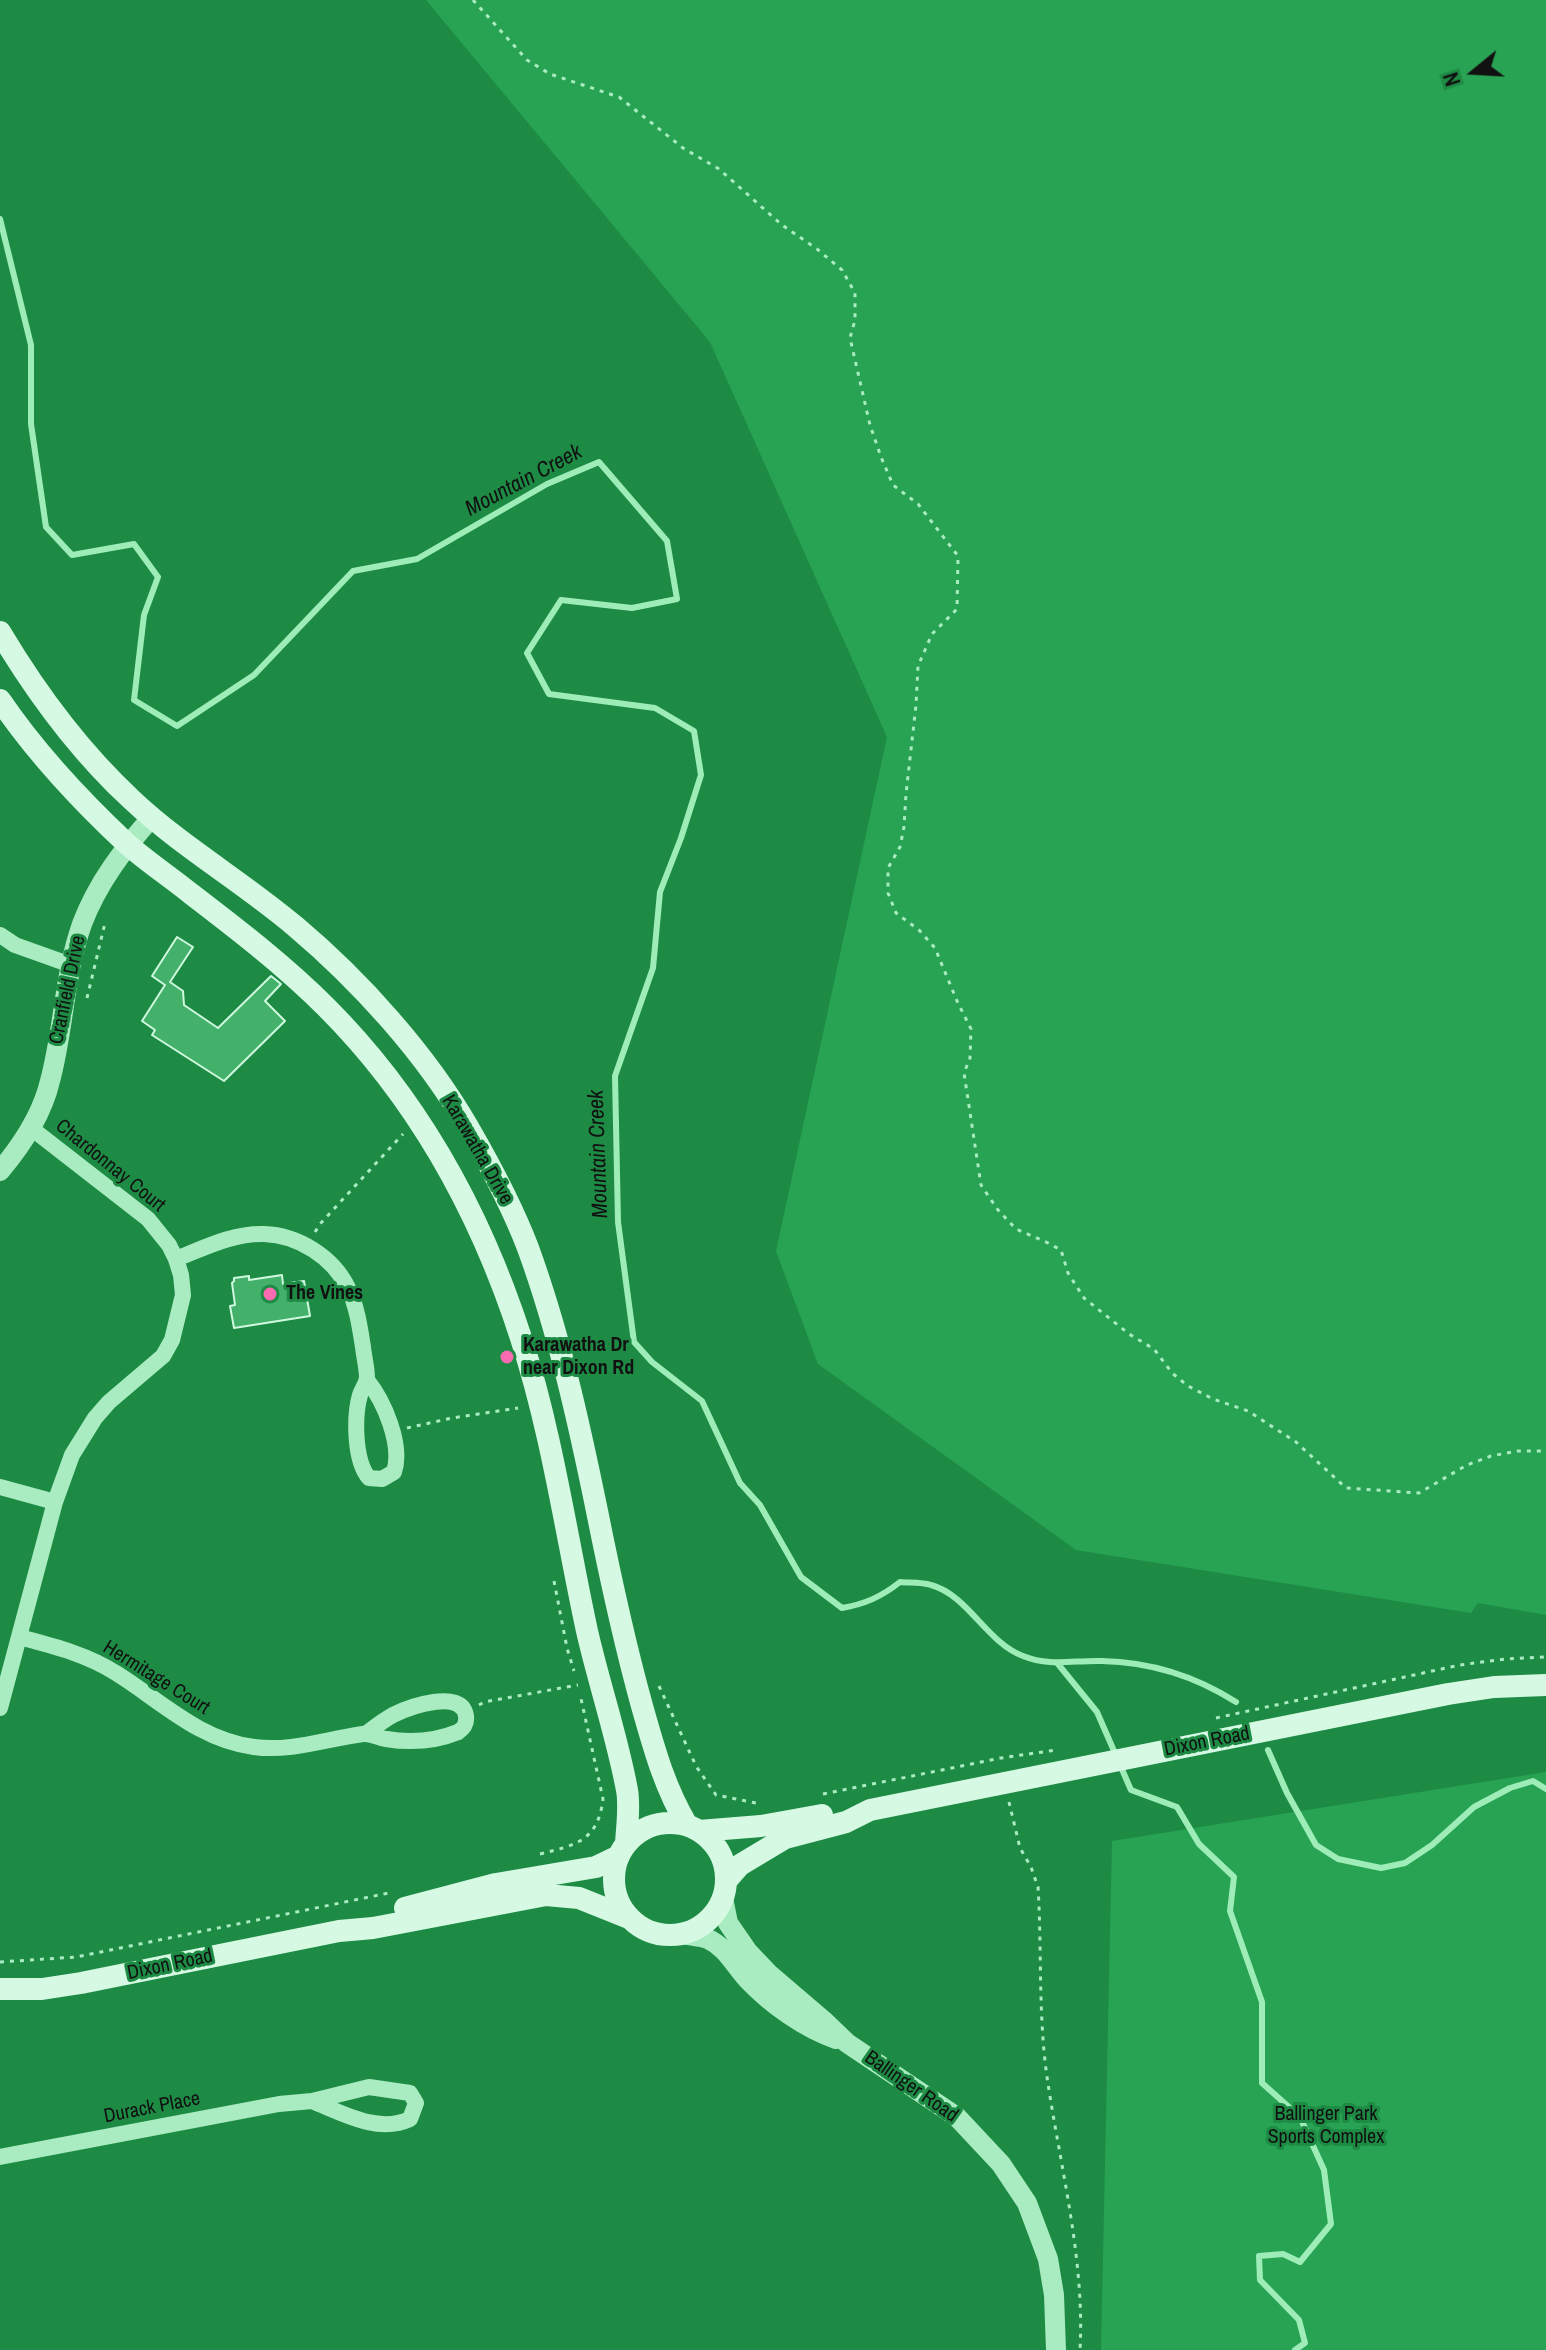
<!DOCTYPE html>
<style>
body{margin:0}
#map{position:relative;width:1546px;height:2350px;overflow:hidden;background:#1e8b45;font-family:"Archivo Narrow",sans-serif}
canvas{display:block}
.north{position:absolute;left:1434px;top:32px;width:80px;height:80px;-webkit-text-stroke:6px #1e8b45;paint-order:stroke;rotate:252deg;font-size:22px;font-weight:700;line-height:32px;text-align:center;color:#111}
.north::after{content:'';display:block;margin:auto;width:28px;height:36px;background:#111;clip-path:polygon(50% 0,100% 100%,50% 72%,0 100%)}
</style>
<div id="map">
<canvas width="1546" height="2350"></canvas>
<div class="north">N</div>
</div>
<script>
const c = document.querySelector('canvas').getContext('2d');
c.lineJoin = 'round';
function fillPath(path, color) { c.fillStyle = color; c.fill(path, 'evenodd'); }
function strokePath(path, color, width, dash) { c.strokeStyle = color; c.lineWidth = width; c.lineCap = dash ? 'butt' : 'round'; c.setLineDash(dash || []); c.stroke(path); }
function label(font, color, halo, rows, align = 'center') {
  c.font = font + ' "Archivo Narrow",sans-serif'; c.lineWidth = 6; c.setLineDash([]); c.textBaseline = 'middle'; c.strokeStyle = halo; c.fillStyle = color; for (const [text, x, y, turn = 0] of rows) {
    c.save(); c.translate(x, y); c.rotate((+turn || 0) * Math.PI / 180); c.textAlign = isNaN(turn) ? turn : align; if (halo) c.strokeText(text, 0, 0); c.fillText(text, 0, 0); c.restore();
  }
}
fillPath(new Path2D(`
 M426 0H1546V1615L1478 1603 1471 1613 1076 1550 818 1364 776 1251 887 737 710 342Z
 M1546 1772V2350H1101L1112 1841Z`), '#28a353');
strokePath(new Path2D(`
 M0 219 31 345V424L46 527 72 555 134 544 158 577 144 615 134 700 177 726 254 675 353 571 417 559 547 484 599 462 667 541 677 599 632 608 561 600 527 653 549 694 655 708 694 731 701 775 681 838 660 892 653 968 615 1076 618 1222 634 1342 652 1362 702 1401 740 1483 760 1505 801 1577 842 1608C865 1604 881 1597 900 1582 909 1583 921 1582 931 1585 968 1595 987 1643 1023 1656 1050 1667 1074 1660 1102 1661 1151 1662 1195 1676 1236 1702
 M1058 1664 1097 1712 1131 1790 1177 1807 1199 1844 1234 1877 1230 1911 1262 2002V2083L1300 2117 1324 2170 1331 2224 1300 2262 1283 2254 1259 2256 1260 2280 1299 2320 1305 2343 1295 2350
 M1268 1750 1287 1793 1316 1845 1338 1859 1381 1868 1405 1863 1432 1845 1474 1807 1510 1788 1533 1781 1546 1789`), '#9eedb8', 6);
const building = new Path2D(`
 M177 937 193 947 170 982 183 991 184 1005 218 1028 271 976 281 984 265 1001 285 1021 224 1081 152 1035 155 1030 142 1021 165 985 152 976Z
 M282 1275 283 1284 304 1281 310 1316 234 1328 230 1306 235 1305 232 1283 234 1281V1278L249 1276V1280Z`);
fillPath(building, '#43b16a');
strokePath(building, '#cff9de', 2);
strokePath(new Path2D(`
 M473 0 527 60 550 74 619 97 683 148 719 169 782 225 817 249 842 270 855 293V320L850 338 870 425 881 457 893 485 918 504 958 556 957 609 932 634 918 666 916 705 906 794 904 827 900 847 888 868V893L896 913 919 930 935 948 957 1001 971 1029 970 1058 964 1073 981 1185 998 1210 1016 1229 1046 1242 1061 1250 1068 1273 1084 1298 1129 1334 1154 1349 1172 1373 1188 1386 1213 1399 1248 1411 1296 1442 1346 1488 1419 1493 1467 1465 1491 1456 1518 1451H1546
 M87 998 105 923
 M315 1232 320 1224 403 1134
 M407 1428 452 1418 518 1408
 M554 1581 567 1648 574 1671
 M659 1686 696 1766 716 1795 761 1804
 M479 1705 484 1702 578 1685
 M1216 1718 1460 1665 1505 1659 1546 1657
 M823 1794 1001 1758 1056 1750
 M1009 1802 1020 1848 1031 1867 1038 1887C1042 1950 1038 2013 1047 2077 1060 2166 1085 2260 1080 2350
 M540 1854C576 1845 598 1841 603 1799L580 1694
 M0 1962 76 1957 389 1893`), '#aaecc1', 3, [4, 6]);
strokePath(new Path2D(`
 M0 935 15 945 71 965
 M176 1259C204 1248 233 1233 264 1234 298 1235 333 1257 348 1288 357 1306 360 1328 363 1347 364 1357 367 1368 367 1378 366 1384 362 1389 360 1395 354 1416 354 1461 369 1478L382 1479 394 1472C403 1445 384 1401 367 1380
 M0 1487 55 1502
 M19 1637C53 1646 86 1654 116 1673 161 1701 199 1740 254 1747 291 1752 326 1739 363 1734 371 1733 378 1738 386 1739 410 1743 436 1741 458 1732 464 1728 467 1724 466 1716 462 1688 409 1707 393 1715 384 1720 376 1726 367 1733
 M0 1708 55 1502 72 1455 95 1418 109 1402 163 1356 172 1340 183 1295 181 1275 176 1259 169 1245 148 1219 31 1128
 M0 2157 279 2104 312 2101 369 2087 410 2093 416 2103 410 2119C378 2134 342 2113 312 2101`), '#aaecc1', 16);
strokePath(new Path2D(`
 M0 1171C22 1145 42 1115 50 1081 64 1029 64 975 82 924 98 882 123 850 152 817
 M723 1898 728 1923 748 1952 768 1973 823 2020 847 2043 957 2117 1001 2164 1027 2203 1048 2259 1054 2295 1056 2350
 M683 1934C691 1936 701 1936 708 1939 726 1947 735 1966 748 1980 771 2004 804 2028 836 2039`), '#aaecc1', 20);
strokePath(new Path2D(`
 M0 632C37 694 79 751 132 800 182 847 243 882 296 927 360 981 426 1054 468 1127 490 1165 512 1206 528 1248 559 1333 579 1423 597 1511 610 1576 624 1641 642 1706 654 1748 664 1786 687 1825
 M0 700C36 753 79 799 126 843 146 861 169 876 190 893 237 929 284 965 326 1007 419 1100 481 1214 521 1338 552 1433 566 1534 587 1631 599 1684 617 1736 627 1790 630 1807 627 1826 626 1844
 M614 1879a56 56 0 1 1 112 0a56 56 0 1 1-112 0Z
 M699 1831 761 1826 822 1815
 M726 1881 740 1865 785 1838 846 1822 870 1810 1448 1694 1494 1687 1546 1685
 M405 1908 496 1884 596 1867 619 1856
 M0 1989H42L81 1983 339 1931 373 1928 546 1895 579 1898 629 1918`), '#d6f9e3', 22);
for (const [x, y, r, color] of [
 [270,1294,8,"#fa6ab1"],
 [507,1357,8,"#fa6ab1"]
]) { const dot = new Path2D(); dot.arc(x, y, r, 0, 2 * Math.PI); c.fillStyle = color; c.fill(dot); strokePath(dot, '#1e8b45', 3); }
label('20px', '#111', '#1e8b45', [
 ["Cranfield Drive",68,990,-78],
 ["Karawatha Drive",477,1150,60],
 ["Chardonnay Court",110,1166,39],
 ["Hermitage Court",156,1678,32],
 ["Dixon Road",1207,1742,-11],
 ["Dixon Road",170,1965,-12],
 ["Ballinger Road",911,2087,35],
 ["Durack Place",152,2108,-11]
]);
label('bold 20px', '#111', '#1e8b45', [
 ["The Vines",286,1294],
 ["Karawatha Dr",523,1346],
 ["near Dixon Rd",523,1369]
], 'left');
label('20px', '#111', '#1e8b45', [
 ["Ballinger Park",1326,2115],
 ["Sports Complex",1326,2138]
]);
label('italic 22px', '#111', '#1e8b45', [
 ["Mountain Creek",524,481,-28],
 ["Mountain Creek",599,1154,-92]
]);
</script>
